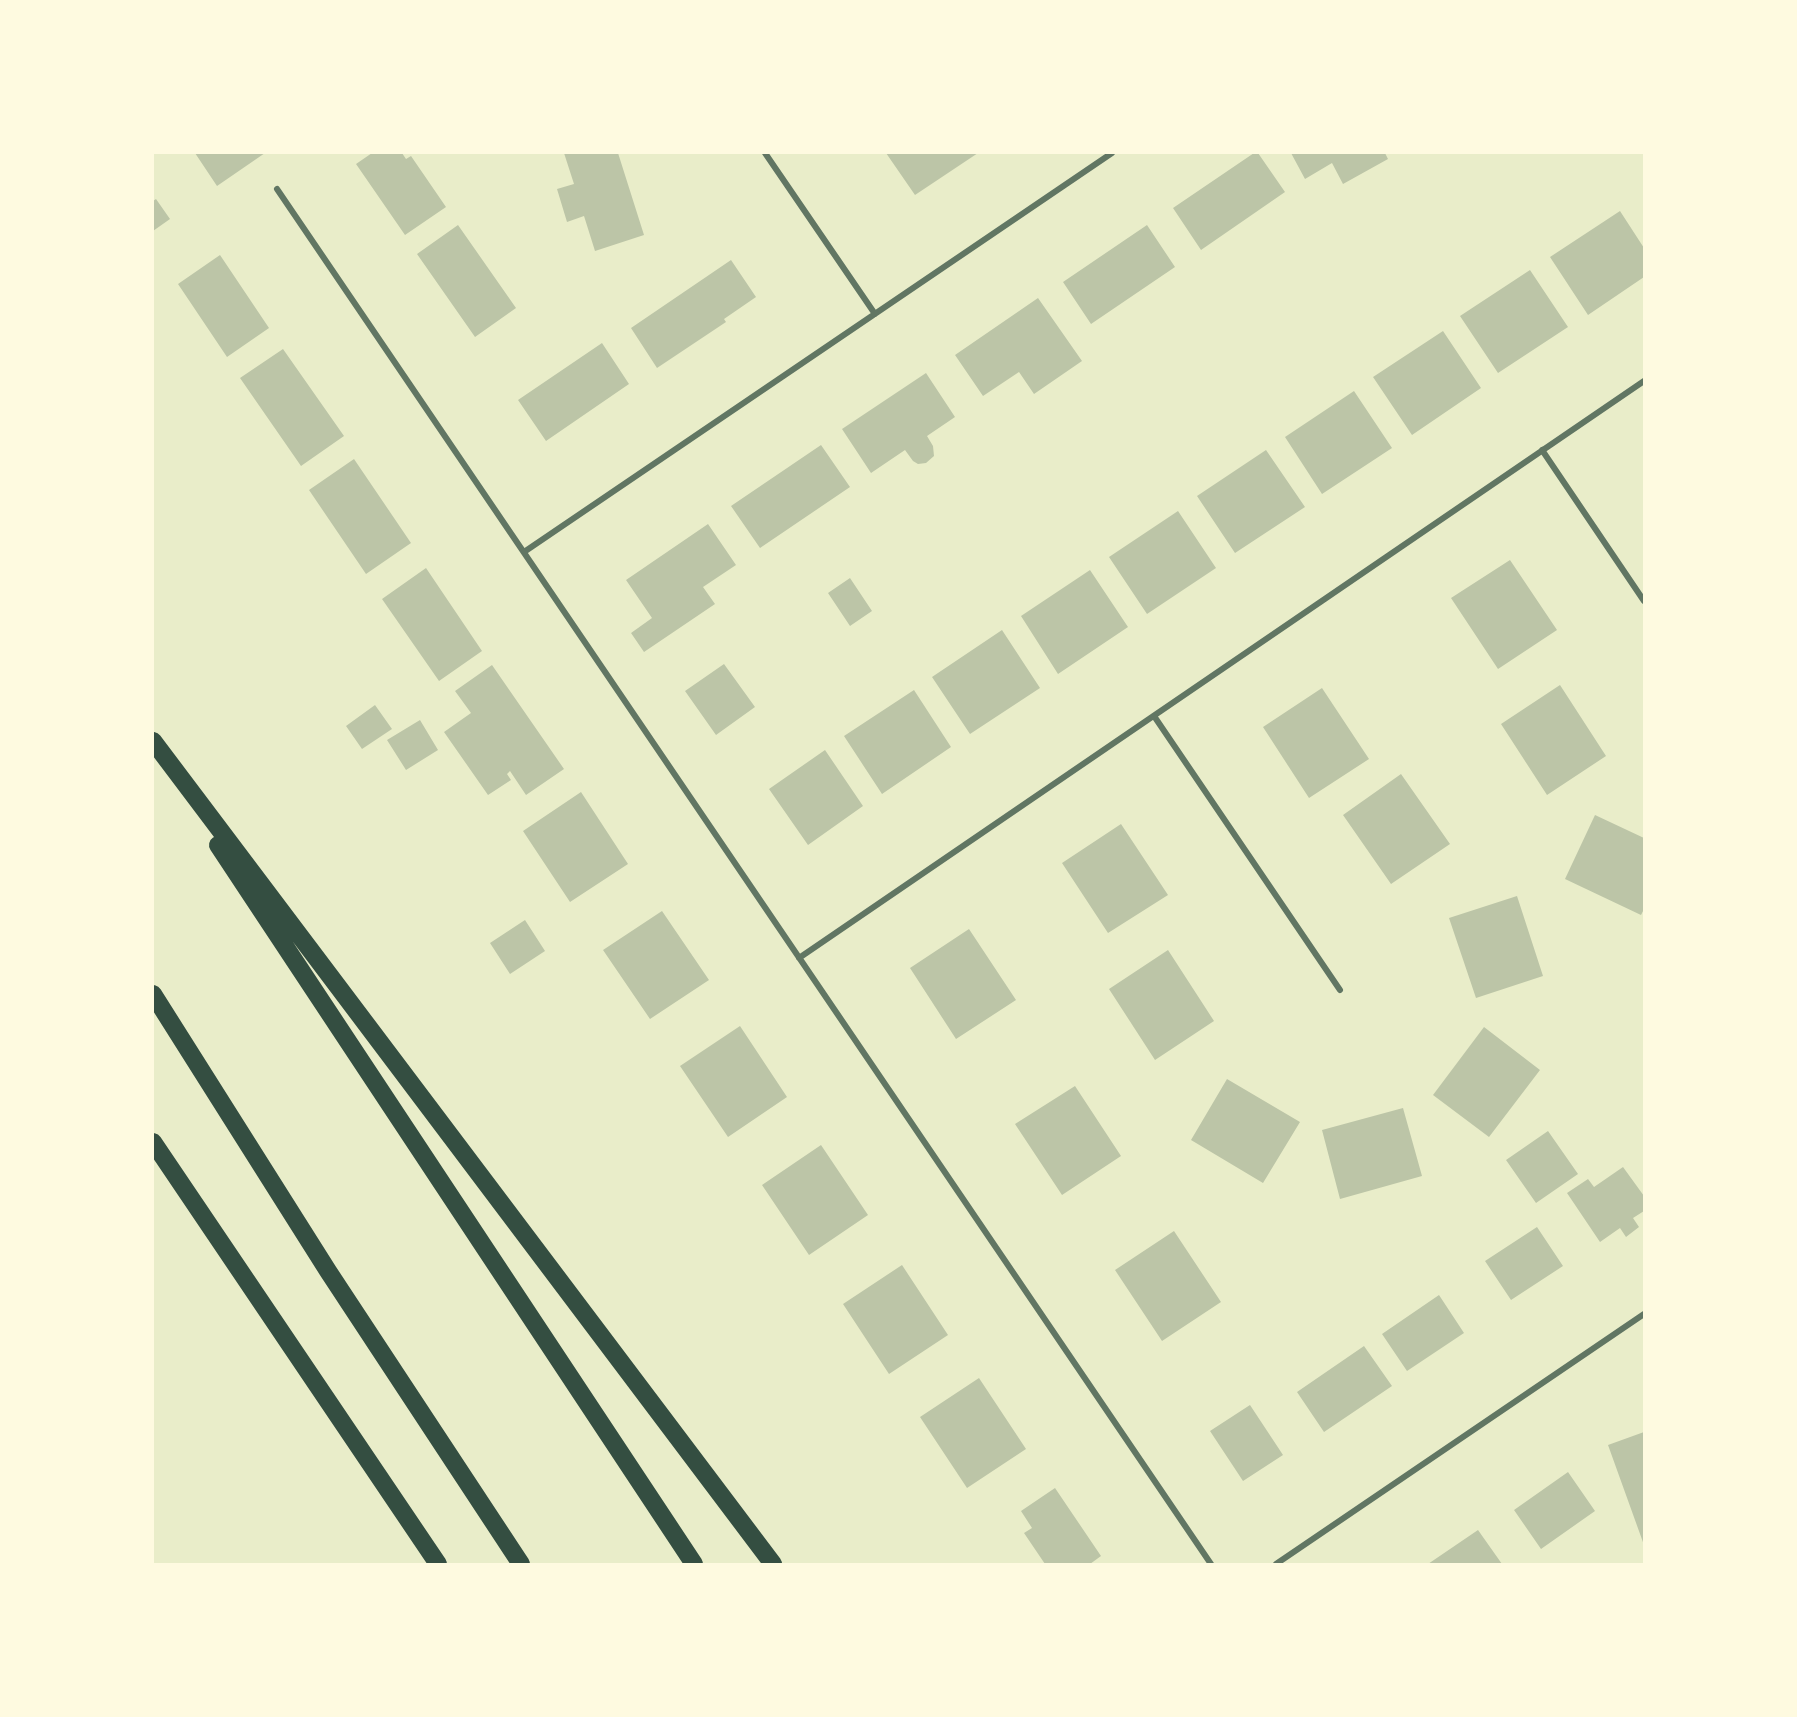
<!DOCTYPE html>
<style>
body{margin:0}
#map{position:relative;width:1797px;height:1717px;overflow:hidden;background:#e9edc9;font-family:Overpass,sans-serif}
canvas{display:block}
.frame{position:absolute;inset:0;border:154px solid #fefae0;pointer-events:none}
</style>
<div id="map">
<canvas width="1797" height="1717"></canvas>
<div class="frame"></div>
</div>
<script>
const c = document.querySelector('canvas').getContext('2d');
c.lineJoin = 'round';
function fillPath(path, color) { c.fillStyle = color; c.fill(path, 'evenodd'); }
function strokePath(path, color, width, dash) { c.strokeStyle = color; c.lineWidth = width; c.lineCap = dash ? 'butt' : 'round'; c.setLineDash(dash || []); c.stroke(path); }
fillPath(new Path2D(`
 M195 153H265L217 186Z
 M372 153H402L406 159 411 156 446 207 405 235 356 164Z
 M564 153H618L644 235 595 251 584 216 567 222 557 189 574 184Z
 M886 153H978L915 195Z
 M1254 153H1258L1285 192 1201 250 1173 208Z
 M1291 153H1385L1388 159 1343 184 1332 163 1305 179Z
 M156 199 170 219 153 231V201Z
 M1620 211 1644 248V277L1588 315 1550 257Z
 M458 225 516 308 475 337 417 254Z
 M1147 225 1175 267 1091 324 1063 282Z
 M220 255 269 328 227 357 178 284Z
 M731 260 756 297 724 319 726 322 657 368 631 328Z
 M1530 270 1568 327 1498 373 1460 316Z
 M1038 298 1082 361 1034 394 1019 372 983 396 955 355Z
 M1443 331 1481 388 1412 435 1373 377Z
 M602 343 629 384 546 441 518 400Z
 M283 349 344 436 301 466 240 378Z
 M926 373 955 417 927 436 933 446 934 456 926 463 918 464 913 461 905 450 871 473 842 429Z
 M1354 391 1392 448 1322 494 1285 437Z
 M821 445 850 487 760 548 731 506Z
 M1266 450 1305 507 1235 553 1197 496Z
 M354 459 411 543 366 574 309 490Z
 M1178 511 1216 568 1147 614 1109 557Z
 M708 524 736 565 703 587 715 604 644 652 631 633 652 618 626 580Z
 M1510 560 1557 630 1498 669 1451 598Z
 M426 568 482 651 439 681 382 599Z
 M1090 570 1128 627 1058 674 1021 616Z
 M850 578 872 611 850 626 828 593Z
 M1002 630 1040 688 970 734 932 677Z
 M724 664 755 707 716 735 685 691Z
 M492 665 564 769 526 795 510 771 507 774 511 780 488 795 444 732 471 713 455 691Z
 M1560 685 1606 756 1547 795 1501 724Z
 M1322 688 1369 759 1309 798 1263 727Z
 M914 690 951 747 882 794 844 736Z
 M375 705 392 729 362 749 346 726Z
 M420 720 438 750 406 770 387 740Z
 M825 750 863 806 808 845 769 789Z
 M1401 774 1450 844 1391 884 1343 815Z
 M581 792 628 864 570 902 523 831Z
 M1595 815 1644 838V909L1641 915 1565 879Z
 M1121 824 1168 895 1108 933 1062 863Z
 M1517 896 1543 976 1476 998 1449 918Z
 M662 911 709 980 650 1019 603 950Z
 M525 920 545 951 510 974 490 943Z
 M969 929 1016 1000 956 1039 910 968Z
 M1168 950 1214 1021 1155 1060 1109 989Z
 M740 1026 787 1097 728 1137 680 1066Z
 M1484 1027 1540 1070 1489 1137 1433 1095Z
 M1227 1079 1300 1122 1263 1183 1191 1140Z
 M1075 1086 1121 1156 1062 1195 1015 1124Z
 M1403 1108 1422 1176 1340 1199 1322 1130Z
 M1548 1131 1578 1174 1536 1203 1506 1160Z
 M821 1145 868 1215 809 1255 762 1185Z
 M1623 1167 1644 1196V1211L1633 1218 1639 1227 1626 1237 1620 1228 1600 1242 1567 1193 1588 1179 1594 1187Z
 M1537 1227 1563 1266 1511 1300 1485 1261Z
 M1174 1231 1221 1302 1162 1341 1115 1270Z
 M902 1265 948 1335 889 1374 843 1304Z
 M1439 1295 1464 1333 1407 1371 1382 1334Z
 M1364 1346 1392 1386 1324 1432 1297 1392Z
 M979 1378 1026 1449 967 1488 920 1417Z
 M1250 1405 1283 1455 1243 1481 1210 1431Z
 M1644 1432V1545L1608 1445Z
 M1568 1472 1595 1511 1541 1549 1514 1510Z
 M1055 1488 1101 1556 1090 1564H1045L1024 1533 1032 1528 1021 1511Z
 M1478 1530 1502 1564H1428Z`), '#bcc5a7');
strokePath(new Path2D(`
 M765 153 875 314
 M277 189 1211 1564
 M1542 450 1644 601
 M524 552 1112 153
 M1154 716 1340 990
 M799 958 1644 381
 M1276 1564 1644 1314`), '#617663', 6);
strokePath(new Path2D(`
 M153 741 773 1564
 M218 845 694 1564
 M153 994 328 1271 521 1564
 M153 1142 438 1564`), '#344e41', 18);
</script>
